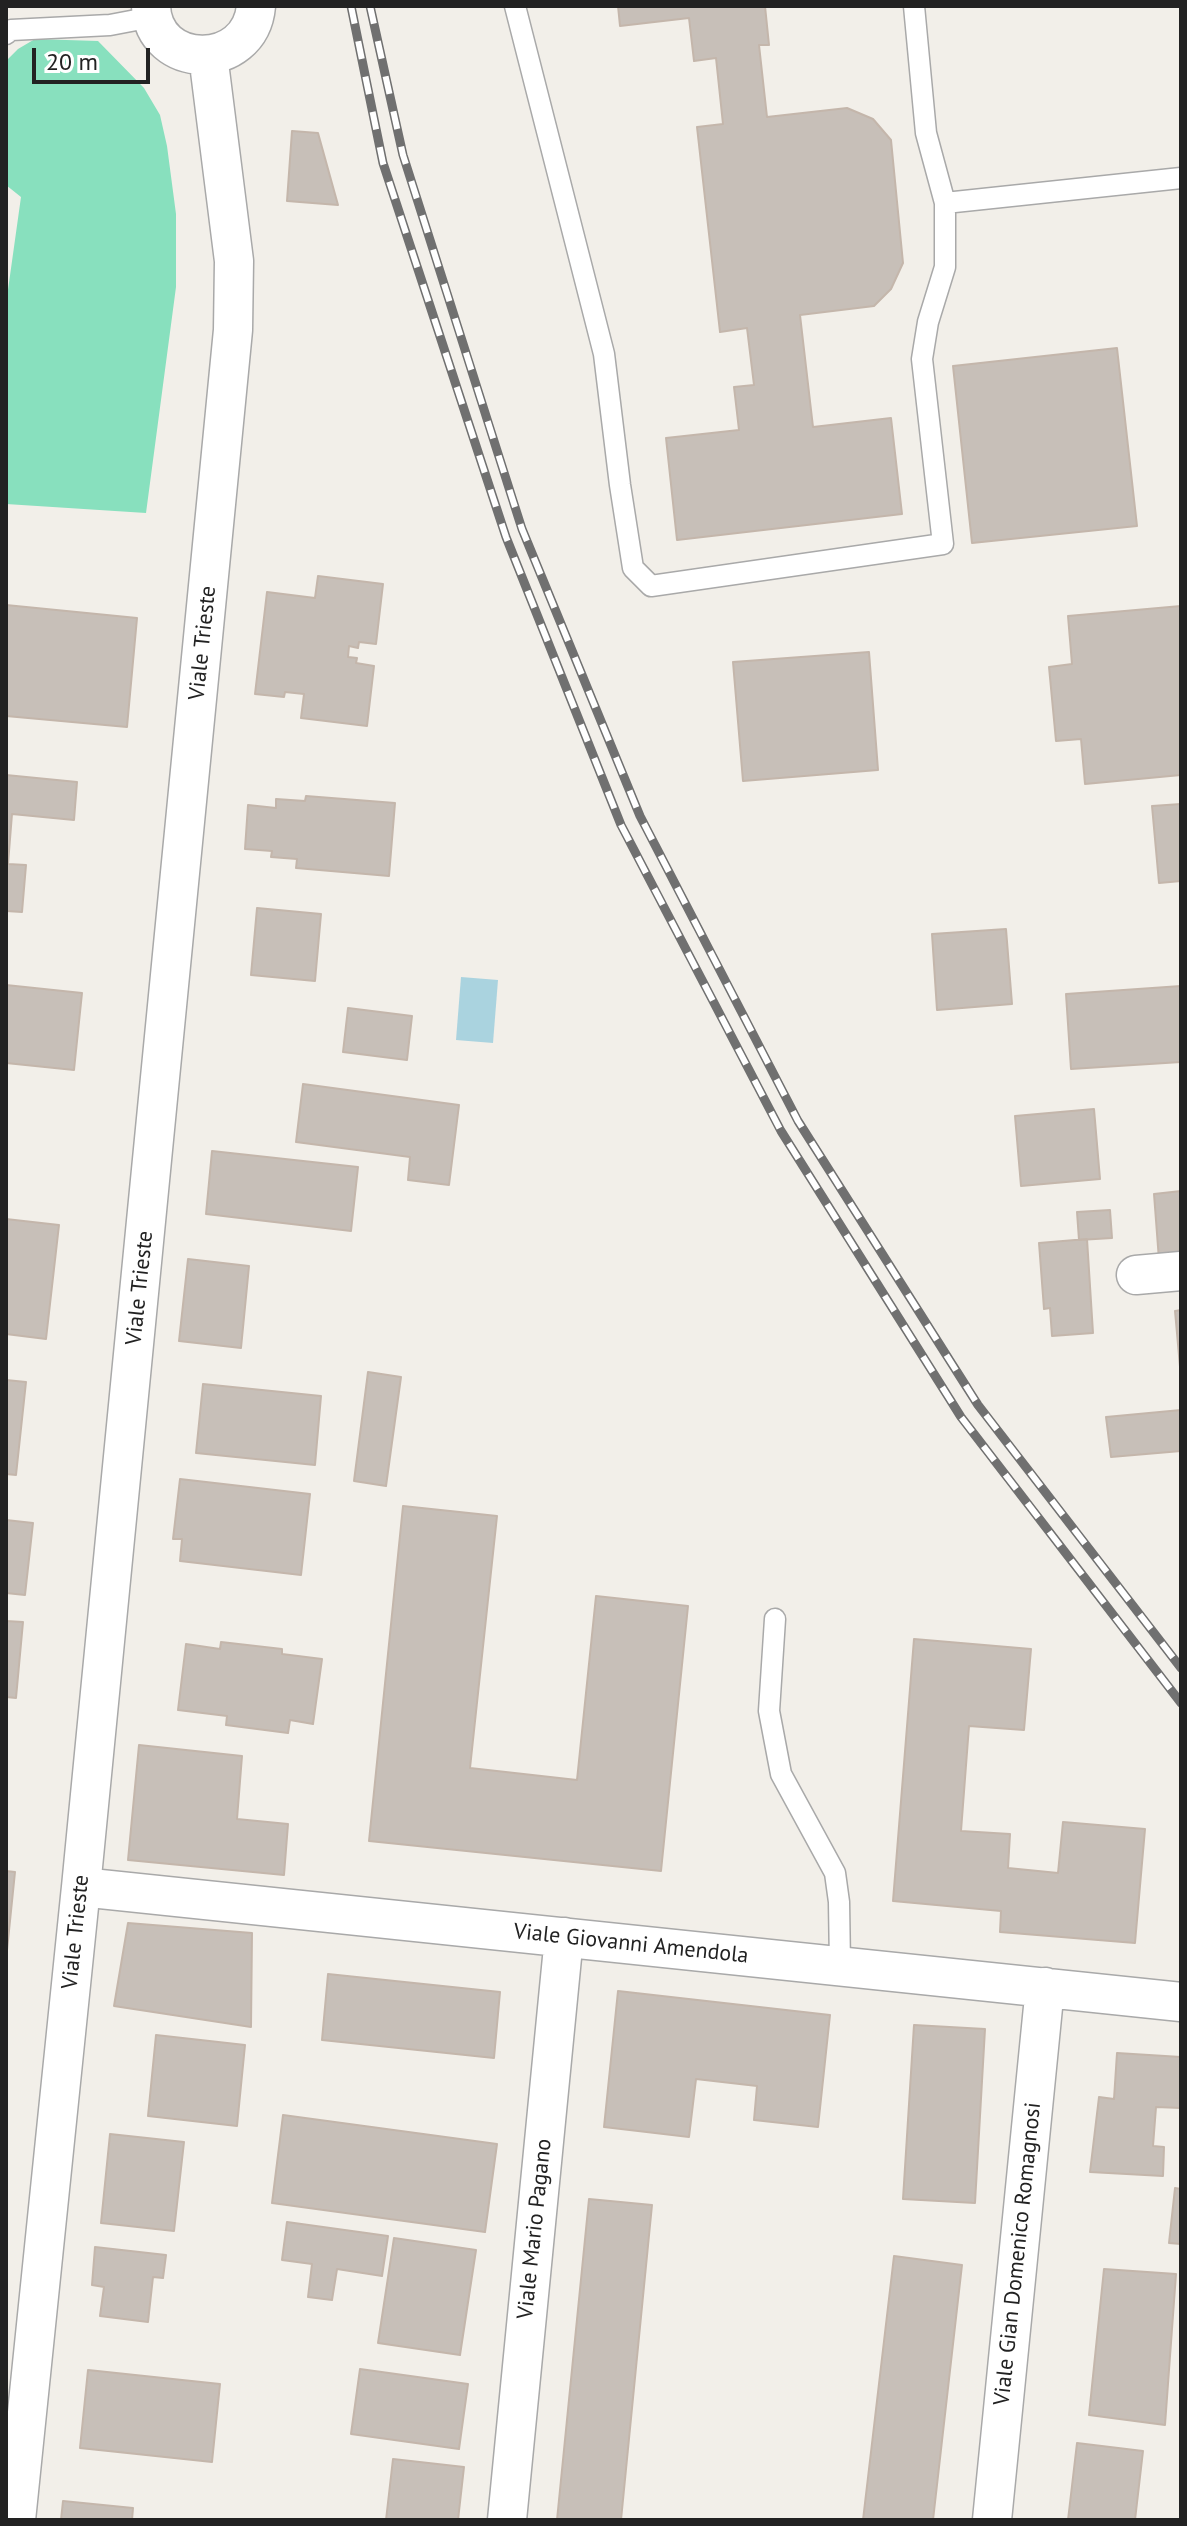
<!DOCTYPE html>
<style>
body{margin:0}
#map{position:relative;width:1187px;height:2526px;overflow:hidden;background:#f2efe9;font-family:"PT Sans",sans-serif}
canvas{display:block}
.frame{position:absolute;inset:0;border:8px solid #222;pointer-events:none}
.scale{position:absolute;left:32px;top:48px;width:118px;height:36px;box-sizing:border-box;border:4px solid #222;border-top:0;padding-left:10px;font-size:24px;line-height:28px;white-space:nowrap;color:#222;-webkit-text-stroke:6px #fff;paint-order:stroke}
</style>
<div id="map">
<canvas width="1187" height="2526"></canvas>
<div class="frame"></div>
<div class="scale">20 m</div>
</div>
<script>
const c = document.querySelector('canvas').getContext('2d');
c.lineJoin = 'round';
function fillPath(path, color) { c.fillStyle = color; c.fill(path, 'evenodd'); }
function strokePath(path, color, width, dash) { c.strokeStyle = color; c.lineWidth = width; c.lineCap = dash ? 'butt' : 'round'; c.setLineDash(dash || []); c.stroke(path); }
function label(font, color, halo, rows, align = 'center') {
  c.font = font + ' "PT Sans",sans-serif'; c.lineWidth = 6; c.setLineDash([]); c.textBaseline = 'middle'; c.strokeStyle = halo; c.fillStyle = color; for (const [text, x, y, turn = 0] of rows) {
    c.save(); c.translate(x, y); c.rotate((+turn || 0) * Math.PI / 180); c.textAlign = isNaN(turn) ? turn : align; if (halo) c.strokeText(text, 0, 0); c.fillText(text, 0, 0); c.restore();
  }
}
fillPath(new Path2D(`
 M35 39 98 41 144 88 160 115 167 146 176 214V287L146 513 6 504V304L21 197 6 185V61L18 49Z`), '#88e0be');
fillPath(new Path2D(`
 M461 977 498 980 493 1043 456 1040Z`), '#aad3df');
const building = new Path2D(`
 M618 6H765L769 45H759L767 117 847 108 873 119 891 140 903 263 891 289 874 306 800 315 813 427 891 418 902 514 677 540 666 438 739 430 734 387 754 385 747 328 720 332 697 127 723 124 716 58 694 61 689 18 620 26Z
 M292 131 318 133 338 205 287 201Z
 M1117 348 1137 526 972 543 953 366Z
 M318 576 383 584 376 644 359 642 358 648 349 646 348 657 357 658 356 663 374 666 367 726 301 718 304 694 285 692 284 697 255 694 267 592 315 598Z
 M6 605 137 618 127 727 6 716Z
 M1181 606V775L1085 784 1081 739 1056 741 1049 667 1072 664 1068 616Z
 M869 652 878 770 743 781 733 662Z
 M6 775 77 782 74 820 12 814 8 864 26 865 22 912 6 911Z
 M306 796 395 803 389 876 296 868 297 859 271 857 272 851 245 849 248 805 276 808V799L305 801Z
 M1181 804V881L1159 883 1152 806Z
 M257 908 321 914 315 981 251 975Z
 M1006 929 1012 1004 937 1010 932 934Z
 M6 985 82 993 74 1070 6 1063Z
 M1181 986V1062L1071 1069 1066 994Z
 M348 1008 412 1016 407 1060 343 1052Z
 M303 1084 459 1105 449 1185 408 1180 410 1157 296 1142Z
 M1094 1109 1100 1179 1021 1186 1015 1116Z
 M212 1151 358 1167 351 1231 206 1214Z
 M1181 1191V1258L1159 1260 1154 1194Z
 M1110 1210 1112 1238 1079 1240 1077 1212Z
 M6 1219 59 1225 46 1339 6 1334Z
 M1087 1239 1093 1333 1052 1336 1050 1308 1044 1309 1039 1243Z
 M188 1259 249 1266 241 1348 179 1341Z
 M1181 1310V1378L1175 1311Z
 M368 1372 401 1377 386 1486 354 1481Z
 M6 1380 26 1382 16 1475 6 1474Z
 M203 1384 321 1396 315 1465 196 1453Z
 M1181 1410V1451L1111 1457 1106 1417Z
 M180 1479 310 1494 301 1575 180 1561 182 1539H173Z
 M403 1506 497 1516 470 1768 577 1780 596 1596 688 1606 661 1871 369 1841Z
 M6 1520 33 1523 25 1595 6 1593Z
 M6 1621 23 1622 16 1698 6 1697Z
 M914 1639 1031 1649 1024 1730 969 1726 961 1831 1010 1834 1008 1868 1058 1873 1063 1822 1145 1829 1135 1943 1000 1932 1001 1911 893 1901Z
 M221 1642 282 1649V1654L322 1659 313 1724 290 1720 288 1733 226 1725 227 1716 178 1710 186 1644 220 1649Z
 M139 1745 242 1756 237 1819 288 1824 284 1875 128 1860Z
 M6 1871 15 1872 6 1960Z
 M128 1923 252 1933 251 2027 114 2006Z
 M328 1974 500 1992 494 2058 322 2040Z
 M618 1991 830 2015 818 2127 754 2120 757 2086 696 2079 689 2137 604 2127Z
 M914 2025 985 2029 975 2203 903 2199Z
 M156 2035 245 2045 237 2126 148 2116Z
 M1117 2053 1181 2057V2108L1156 2107 1153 2146 1164 2147 1163 2176 1090 2172 1099 2097 1114 2099Z
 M283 2115 497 2144 485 2232 272 2203Z
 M110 2134 184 2142 174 2231 101 2223Z
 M1175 2188 1181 2189V2244L1169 2243Z
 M589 2199 652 2205 621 2520H557Z
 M287 2222 388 2236 382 2276 337 2269 332 2300 308 2297 312 2264 282 2260Z
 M394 2238 476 2250 460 2355 378 2343Z
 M95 2247 166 2255 163 2278 153 2277 148 2322 100 2316 104 2287 92 2285Z
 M894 2256 962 2265 933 2520H863Z
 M1104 2269 1176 2274 1165 2425 1089 2415Z
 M360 2369 468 2384 459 2449 351 2434Z
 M88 2370 220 2384 212 2462 80 2448Z
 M1077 2443 1143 2451 1135 2520H1068Z
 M393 2459 464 2467 458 2520H386Z
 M63 2501 133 2508 132 2520H61Z`);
fillPath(building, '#c7bfb8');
strokePath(building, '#c4b6ab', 2);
const service = new Path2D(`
 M515 6 604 354 620 485 633 568 651 586 943 544 922 359 928 322 945 267V203L926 133 914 6
 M6 34 11 30 110 25 152 17
 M945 203 1181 178
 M775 1619 769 1711 781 1774 835 1873 839 1902 840 1965`);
const minor = new Path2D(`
 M151 6C153 70 250 72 256 6
 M1136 1275 1181 1271
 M81 1887 1181 2002
 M16 2520 81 1887 233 330 234 261 208 55
 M507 2520 564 1937
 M992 2520 1045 1987`);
strokePath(service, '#a9a9a9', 23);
strokePath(minor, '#a9a9a9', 41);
strokePath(service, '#fff', 20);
strokePath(minor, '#fff', 38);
const rail = new Path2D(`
 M351 6 383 163 506 537 621 825 781 1131 961 1417 1181 1703
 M370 6 403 155 522 529 640 816 798 1121 978 1405 1181 1668`);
strokePath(rail, '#707070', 9);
strokePath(rail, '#fff', 6, [18]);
label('22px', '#222', '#fff', [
 ["Viale Trieste",203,643,-84],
 ["Viale Trieste",140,1288,-84],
 ["Viale Trieste",76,1932,-84],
 ["Viale Giovanni Amendola",631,1944,6],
 ["Viale Mario Pagano",535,2229,-84],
 ["Viale Gian Domenico Romagnosi",1018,2254,-84]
]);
</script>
